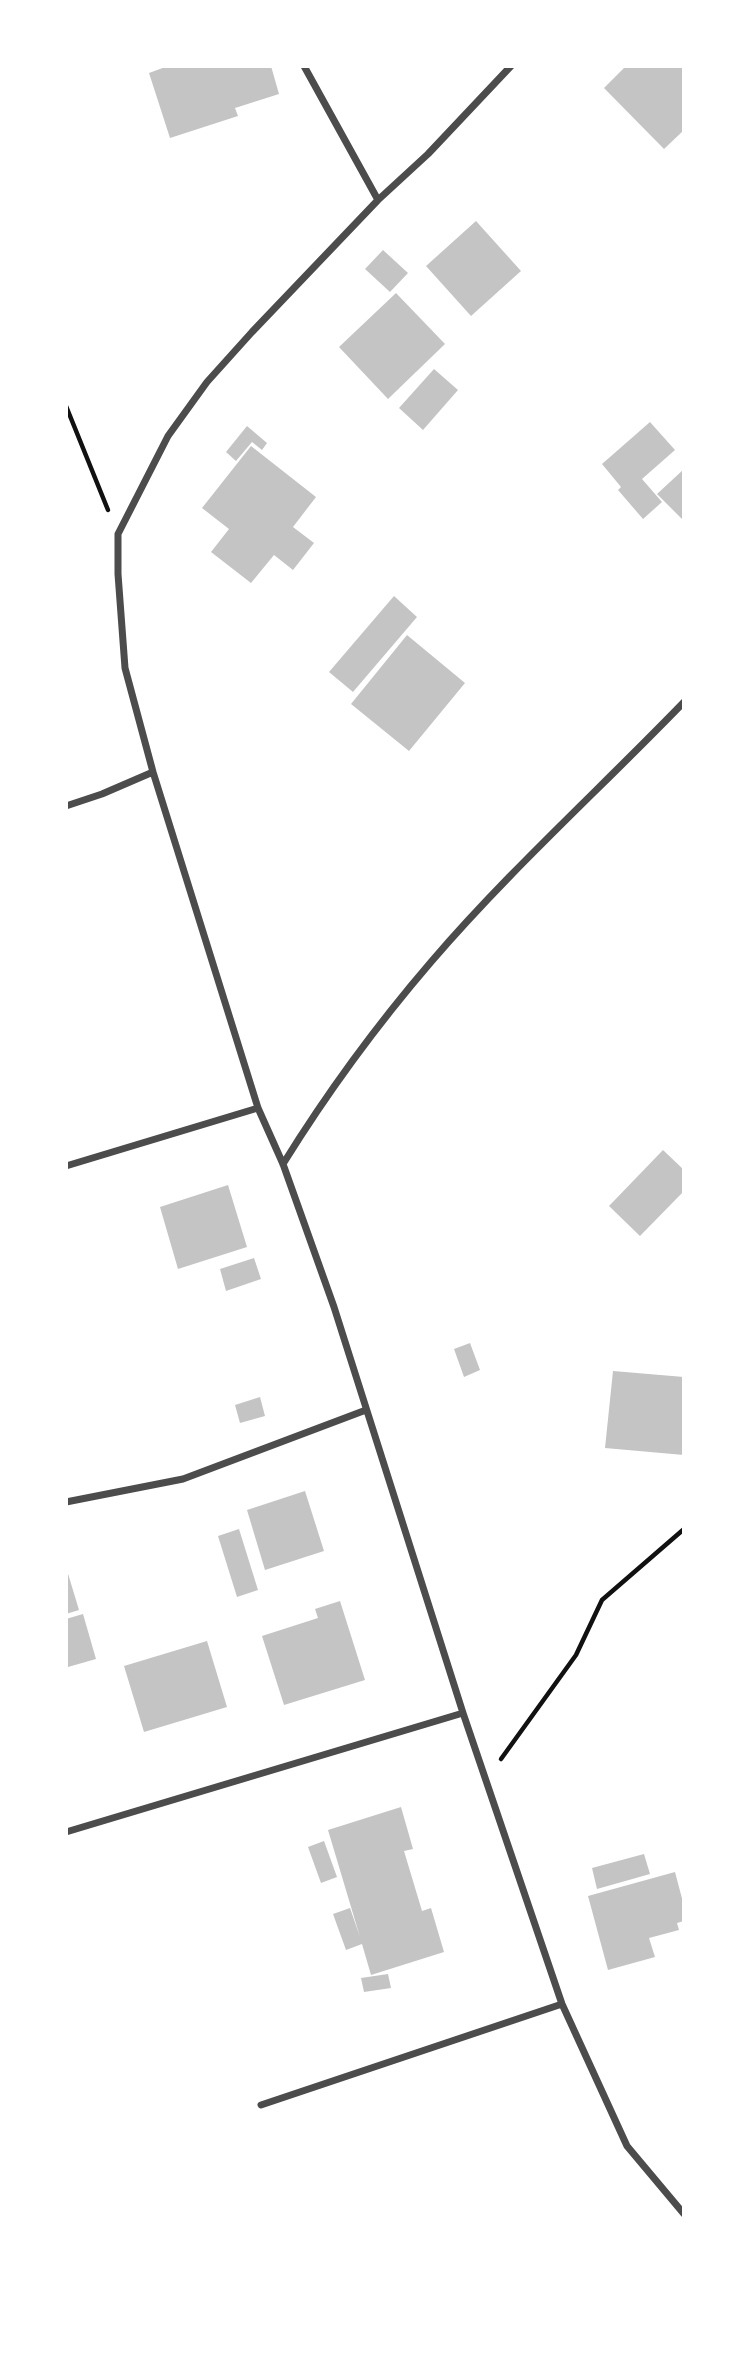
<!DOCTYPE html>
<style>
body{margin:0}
#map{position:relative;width:750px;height:2367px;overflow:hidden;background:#fff;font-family:Bitter,serif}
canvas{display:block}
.frame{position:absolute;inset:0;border:68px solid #fff;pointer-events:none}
</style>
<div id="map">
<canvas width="750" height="2367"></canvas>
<div class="frame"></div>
</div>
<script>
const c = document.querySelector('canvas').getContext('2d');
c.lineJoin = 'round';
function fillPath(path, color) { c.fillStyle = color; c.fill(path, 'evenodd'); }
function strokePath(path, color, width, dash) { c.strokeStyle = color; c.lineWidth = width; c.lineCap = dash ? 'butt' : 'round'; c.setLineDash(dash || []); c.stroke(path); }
fillPath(new Path2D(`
 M168 66H271L279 94 235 108 238 116 170 138 149 73Z
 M626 66H684V130L664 149 604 88Z
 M476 221 521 271 471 316 426 266Z
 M383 250 408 273 390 292 365 269Z
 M396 293 445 344 388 399 339 347Z
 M434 369 458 390 423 430 399 408Z
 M650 422 675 450 642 479 662 502 643 519 618 490 621 487 602 464Z
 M247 426 267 443 262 450 252 442 236 461 226 452Z
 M251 446 316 497 293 527 314 543 293 570 274 555 251 583 211 552 229 529 202 508Z
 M684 469V521L657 494Z
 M394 596 417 617 353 692 329 672Z
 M407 635 465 683 409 751 351 704Z
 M663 1150 684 1170V1191L640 1236 609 1206Z
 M228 1185 247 1247 178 1269 160 1207Z
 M254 1258 261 1279 226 1291 220 1269Z
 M470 1343 480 1370 464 1377 454 1349Z
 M613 1371 684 1377V1455L605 1448Z
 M260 1397 265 1416 240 1423 235 1405Z
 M305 1491 324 1551 265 1570 247 1510Z
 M239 1529 258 1590 237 1597 218 1536Z
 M66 1567 79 1610 66 1614Z
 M340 1601 365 1680 284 1705 262 1636 318 1618 315 1609Z
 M83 1614 96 1659 68 1667 66 1619Z
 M207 1641 227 1707 144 1732 124 1666Z
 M401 1807 413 1849 404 1851 422 1911 431 1908 444 1952 371 1975 362 1944 346 1950 333 1914 350 1908 360 1937 328 1830Z
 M324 1841 337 1877 321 1883 308 1847Z
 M644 1854 650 1874 597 1889 592 1868Z
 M675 1872 684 1906V1921L677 1923 679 1930 649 1938 655 1957 608 1970 588 1896Z
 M388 1974 391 1988 364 1992 361 1978Z`), '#c4c4c4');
strokePath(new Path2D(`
 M66 406 108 510
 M501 1759 576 1655 602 1600 684 1529`), '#111', 4.5);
strokePath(new Path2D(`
 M304 66 378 200
 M511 66 428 154 378 200 252 332 207 382 168 436 118 534V574L125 668 153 772 258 1108 283 1164 334 1307 463 1713 562 2004 627 2146 684 2214
 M66 806 102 794 153 772
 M283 1164C327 1093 376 1026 431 962 509 871 600 789 684 702
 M66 1166 258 1108
 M66 1502 183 1479 366 1410
 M66 1832 463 1713
 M261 2105 562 2004`), '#4c4c4c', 7);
</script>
